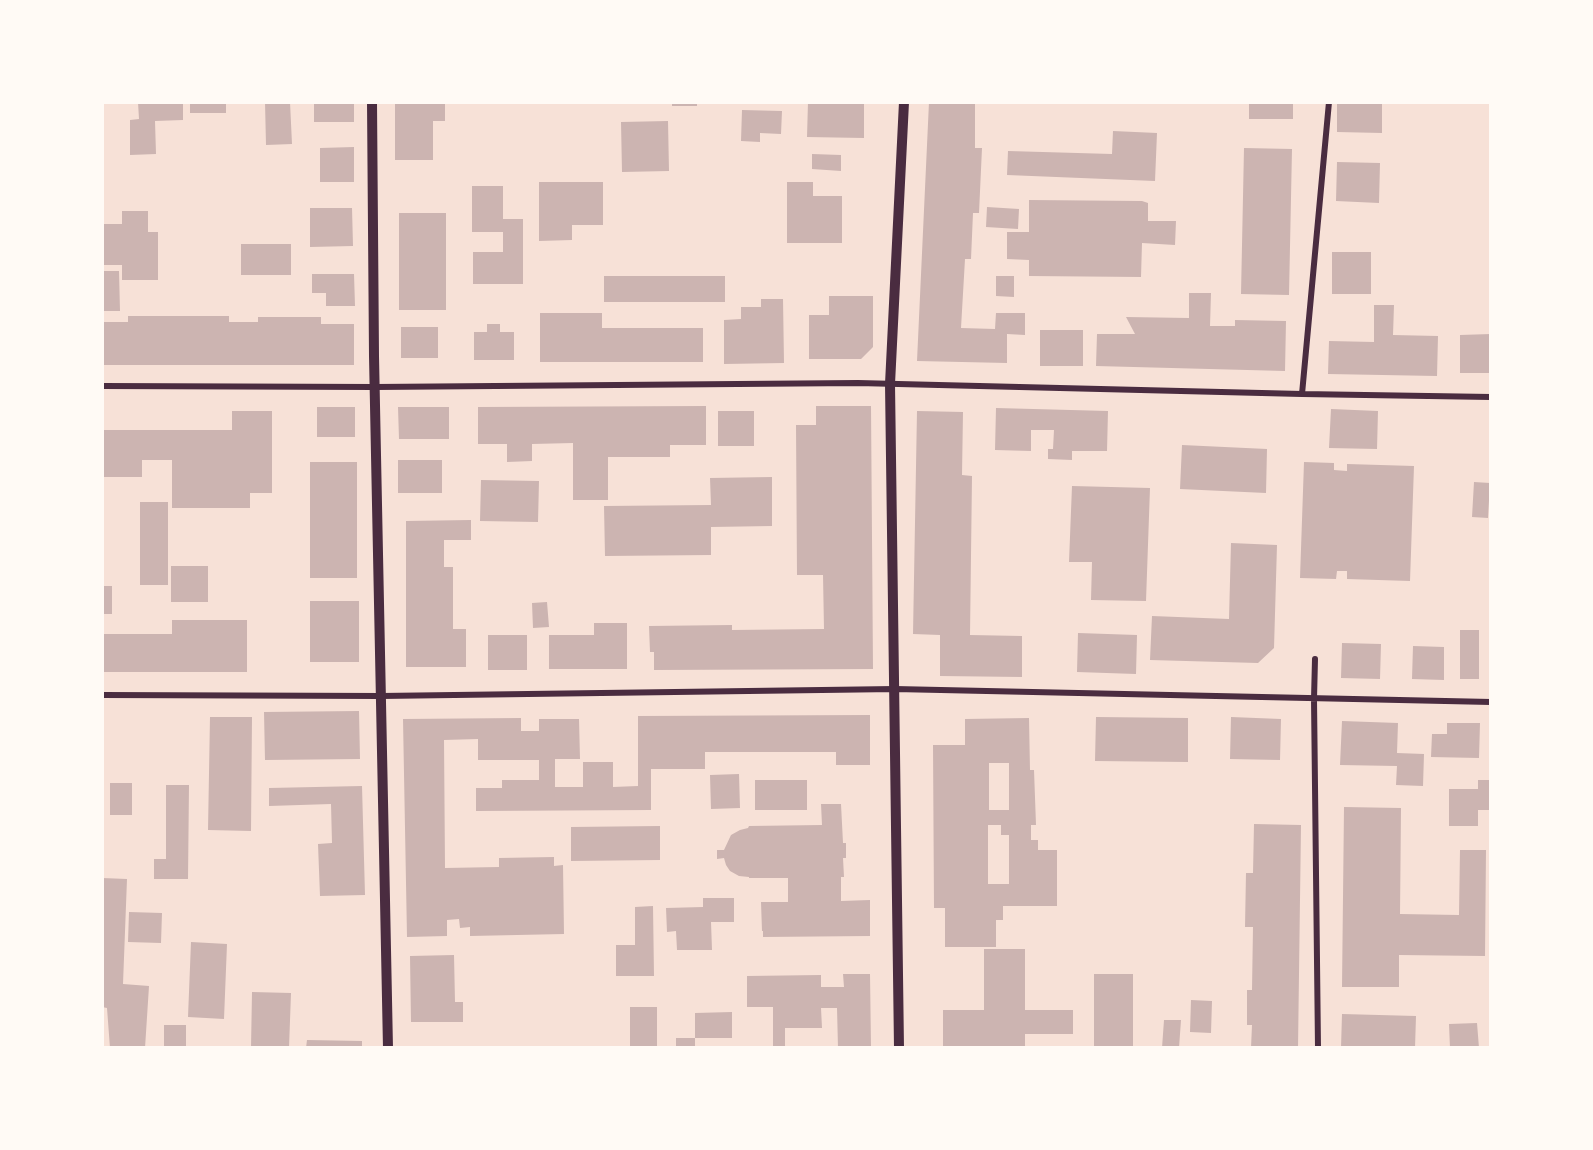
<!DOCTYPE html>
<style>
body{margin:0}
#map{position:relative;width:1593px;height:1150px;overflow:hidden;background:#f7e1d7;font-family:Karla,sans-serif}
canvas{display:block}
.frame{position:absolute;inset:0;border:104px solid #fffaf5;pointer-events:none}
</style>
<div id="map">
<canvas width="1593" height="1150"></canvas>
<div class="frame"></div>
</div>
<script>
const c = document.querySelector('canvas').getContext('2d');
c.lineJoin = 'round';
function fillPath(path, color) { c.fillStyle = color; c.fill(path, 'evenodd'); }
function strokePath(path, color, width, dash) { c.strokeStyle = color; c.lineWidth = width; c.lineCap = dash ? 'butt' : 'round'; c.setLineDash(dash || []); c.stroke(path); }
fillPath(new Path2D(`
 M138 102H183V120L155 121 156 154 130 155V120L139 119Z
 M190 102H226V113H190Z
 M265 102H290L292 144 266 145Z
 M314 102H354V122H314Z
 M395 102H445V121H433V160H395Z
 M672 102H697V106H672Z
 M808 102H864V138L807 137Z
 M929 102H975V148H982L979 213H973L971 259H965L961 328 995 329 996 313H1025V335L1007 334V363L917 361Z
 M1249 102H1293V119H1249Z
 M1337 102H1382V133L1337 132Z
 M742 110 782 111 781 134 760 133V142L741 141Z
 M668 121 669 171 622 172 621 122Z
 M1113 131 1157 133 1155 181 1007 175 1008 151 1112 154Z
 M354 147V182H320V148Z
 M1244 148 1292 149 1289 295 1241 294Z
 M812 154 841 155V171L812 169Z
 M1337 162 1380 163 1379 203 1336 201Z
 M539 182H603V225H572V240L539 241Z
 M787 182H813V196H842V243H787Z
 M472 186H503V219H523V284H473V252H503V232H472Z
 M1029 200 1142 201 1148 203V221H1176L1175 245 1142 243 1141 277 1029 276V260L1007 259V232H1029Z
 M987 207 1019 209 1018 229 986 227Z
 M310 208H352L353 246 310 247Z
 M122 211H148V232H158V280H122V265H102V224H122Z
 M399 213H446V310H399Z
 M241 244H291V275H241Z
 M1332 252H1371V294H1332Z
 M102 271H119L120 311H103Z
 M312 274H354L355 306H326V293H312Z
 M604 276H725V302H604Z
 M996 276H1014V297L996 296Z
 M1189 293H1211L1210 326H1235V320L1286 321 1285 371 1096 366 1097 334H1135L1126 317 1189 318Z
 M829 296H873V347L861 359H809V315H829Z
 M761 299H783L784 363 724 364V320L741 319V307H761Z
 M1374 305H1394L1393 335 1438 336 1437 376 1328 374 1329 341 1374 342Z
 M540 313H602V328H703V362H540Z
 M128 316H229V322H258V317H321V324H354V365H102V322H128Z
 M487 324H500V332H514V360H474V332H487Z
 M401 327H438V358H401Z
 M1040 330H1083V366H1040Z
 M1491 334V373H1460V335Z
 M706 406V445H670V457H608V500H573V443L532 444V461L507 462V444H478V407Z
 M816 406H871L873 669 654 670V652H650L649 626 732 625V630L824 629 823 575H797L796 425H816Z
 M317 407H355V437H317Z
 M398 407H449V439H399Z
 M996 408 1108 411 1107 451H1072V460L1048 459V449H1053L1054 430H1031V451L995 450Z
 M1331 409 1378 411 1377 449 1329 448Z
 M232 411H272V493H250V508H172V460H142V477H102V430H232Z
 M718 411H754V446H718Z
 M917 411 963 412 962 475 972 476 970 635 1022 636V677L940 676V635L913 634Z
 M1182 445 1267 449 1266 493 1180 489Z
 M398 460H442V493H398Z
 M310 462H357V578H310Z
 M1304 462 1334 463V470L1347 471V464L1414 466 1410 581 1347 579V571H1337L1336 579 1300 578Z
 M772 477V526L711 527V555L605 556 604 506 711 505 710 478Z
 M481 480 539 481 538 522 480 521Z
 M1474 482 1490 483 1488 518 1472 517Z
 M1072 486 1150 488 1146 601 1091 600 1092 562H1069Z
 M140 502H168V585H140Z
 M471 520V540H444V567H453V629H466V667H406V521Z
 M1231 543 1277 545 1274 648 1258 663 1150 660 1152 616 1229 619Z
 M171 566H208V602H171Z
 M102 586H112V614H102Z
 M310 601H359V662H310Z
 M547 602 549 627 533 628 532 603Z
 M172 620H247V672H102V634H172Z
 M594 623H627V669H549V635H594Z
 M1460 630H1479V679H1460Z
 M1078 633 1137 635 1136 674 1077 672Z
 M488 635H527V670H488Z
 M1342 643 1381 644 1380 679 1341 678Z
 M1413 646 1444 647V680L1412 679Z
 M359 711 360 759 265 760 264 712Z
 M870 715V765H836V752H705V769H651V810L476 811V788H502V780H539V760H478V739L444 740 445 868 499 867V858L554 857V866L563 865 564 934 470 936V927L460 928 459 919 447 920V936L407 937 403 719 521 718V731H539V719H579L580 759H555V787H583V762H613V787L638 786V716Z
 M210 717H252L251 831 208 830Z
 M1096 717 1188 718V762L1095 761Z
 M1231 717 1281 719 1280 760 1230 759Z
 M1029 718 1030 770H1034L1036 825H1031V840H1038V850H1057V906H1003V920H996V947H945V908H934L933 745H965V719ZM989 763H1009V810H989ZM988 825H1001V835H1009V884H988Z
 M1342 721 1398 723 1397 753 1424 754 1423 786 1396 785 1397 766 1340 765Z
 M1447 723H1480L1479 758 1431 757 1432 734H1447Z
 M739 774 740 808 711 809 710 775Z
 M755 780H807V810H755Z
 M1478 780H1491V810H1478V826H1449V789H1478Z
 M110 783H132V815H110Z
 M166 785H189L188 879H154V859H166Z
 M362 786 365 895 320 896 318 844 332 843 331 804 269 806V788Z
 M821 804H841L843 843H846V858H843L844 877H841V901L870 900V936L763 937V931H762L761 902H788V878H749V877L739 876 730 871 726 865 724 858 717 859V850H724L731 835 740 830 748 828 749 826 822 825Z
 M1344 807 1401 808 1400 914 1459 915 1460 850H1486L1485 956 1399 955V987H1342Z
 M1254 824 1301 825 1298 1048H1251L1252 1025H1247V990H1252L1253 927H1245L1246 873H1253Z
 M660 826V860L571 861V827Z
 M102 878 127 879 123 984 149 986 145 1048H110L107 1008 102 1007Z
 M703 898H734V922H711L712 950H677L676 931 667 932 666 908 703 907Z
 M653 906 654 976H616V945H635V907Z
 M129 912 162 913 161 943 128 942Z
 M191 942 227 944 224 1019 188 1017Z
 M984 949H1025V1010H1073V1034H1025V1048H943V1010H984Z
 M454 955 455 1002H463V1022H411L410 956Z
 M843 974H870L871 1048H838L837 1008H821L822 1028H785V1048H773V1007H747V976L821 975V987H844Z
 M1094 974H1133V1048H1094Z
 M252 992 291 993 289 1048H251Z
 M1191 1000 1212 1001 1211 1033 1190 1032Z
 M630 1007H657V1048H630Z
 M732 1012V1038H695V1013Z
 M1342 1014 1416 1016 1415 1048H1341Z
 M1164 1020H1181L1179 1048H1162Z
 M1477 1023 1479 1048H1450L1449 1024Z
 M164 1025H186V1048H164Z
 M676 1038H695V1048H676Z
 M307 1040 362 1041V1048H306Z`), '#ccb4b1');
strokePath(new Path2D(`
 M102 386 375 387 858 383 1302 394 1491 397
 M1302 394 1329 102
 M1315 659 1314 699 1318 1048
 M102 695 381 696 895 689 1491 702`), '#4a2c40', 6);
strokePath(new Path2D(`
 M372 102 374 356 388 1048
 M899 1048 890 384 904 102`), '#4a2c40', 10);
</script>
